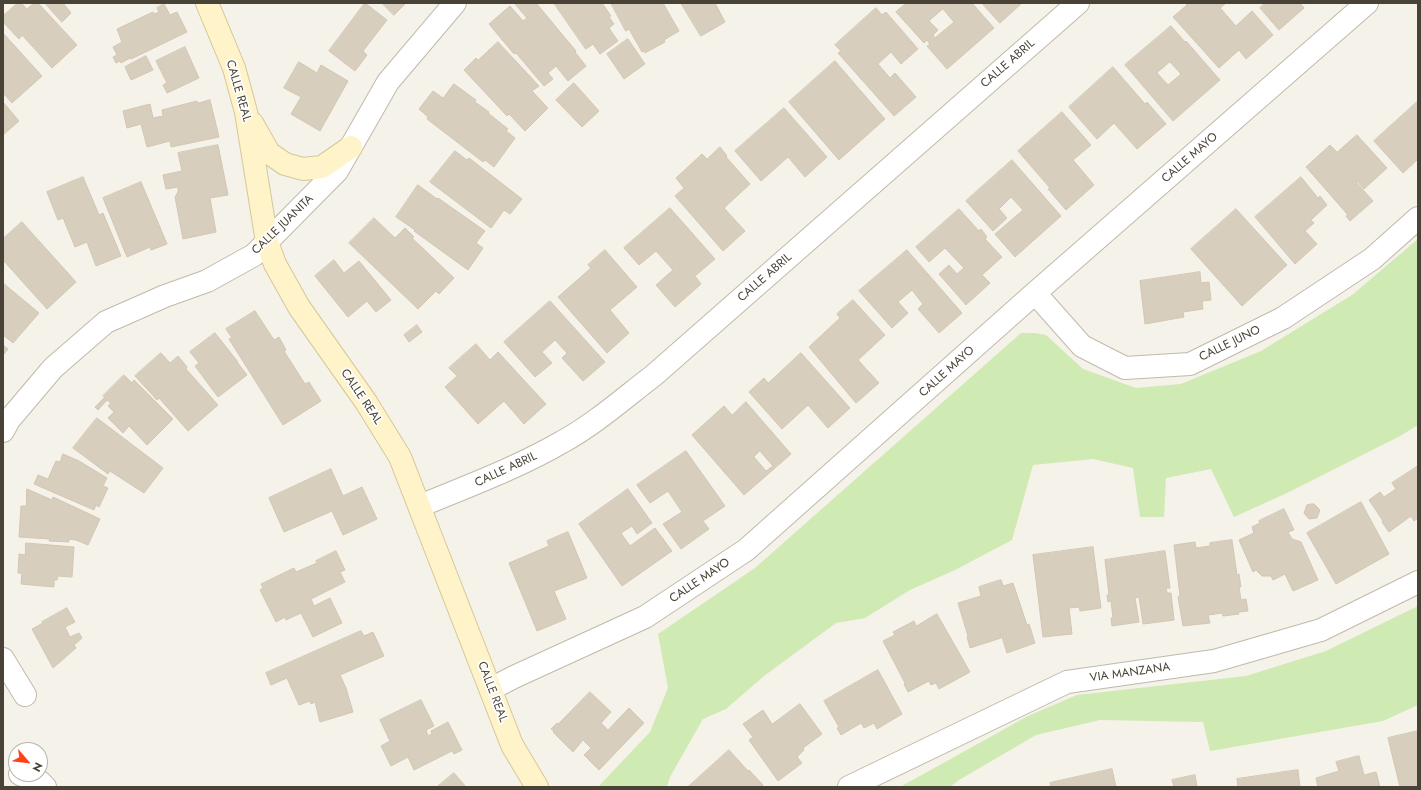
<!DOCTYPE html>
<style>
body{margin:0}
#map{position:relative;width:1421px;height:790px;overflow:hidden;background:#f5f2e9;font-family:Jost,sans-serif}
canvas{display:block}
.frame{position:absolute;inset:0;border:4px solid #494337;pointer-events:none}
.north{position:absolute;left:8px;top:742px;width:40px;height:40px;box-sizing:border-box;background:#fff;border:1px solid #b6b4af;border-radius:50%;rotate:118deg;font-size:11px;font-weight:700;line-height:16px;text-align:center;color:#494337}
.north::after{content:'';display:block;margin:auto;width:14px;height:18px;background:#fe4117;clip-path:polygon(50% 0,100% 100%,50% 72%,0 100%)}
</style>
<div id="map">
<canvas width="1421" height="790"></canvas>
<div class="frame"></div>
<div class="north">N</div>
</div>
<script>
const c = document.querySelector('canvas').getContext('2d');
c.lineJoin = 'round';
function fillPath(path, color) { c.fillStyle = color; c.fill(path, 'evenodd'); }
function strokePath(path, color, width, dash) { c.strokeStyle = color; c.lineWidth = width; c.lineCap = dash ? 'butt' : 'round'; c.setLineDash(dash || []); c.stroke(path); }
function label(font, color, halo, rows, align = 'center') {
  c.font = font + ' Jost,sans-serif'; c.lineWidth = 3.5; c.setLineDash([]); c.textBaseline = 'middle'; c.strokeStyle = halo; c.fillStyle = color; for (const [text, x, y, turn = 0] of rows) {
    c.save(); c.translate(x, y); c.rotate((+turn || 0) * Math.PI / 180); c.textAlign = isNaN(turn) ? turn : align; if (halo) c.strokeText(text, 0, 0); c.fillText(text, 0, 0); c.restore();
  }
}
fillPath(new Path2D(`
 M1418 239V425L1400 436 1287 493 1234 517 1211 469 1166 478 1164 517H1140L1133 468 1093 459 1033 465 1012 540 955 570 910 590 865 618 836 623 764 676 726 709 703 719 670 777 667 787H598L650 732 668 688 658 634 755 568 1021 333H1035L1046 335 1083 369 1136 388 1181 384 1261 351 1352 295Z
 M1418 606V705L1383 721 1210 751 1203 722 1100 720 1036 735 959 780 950 787H900L1028 716 1077 695 1246 676 1326 651Z`), '#cfeab2');
const building = new Path2D(`
 M18 3H21L27 9 34 3H38L77 45 52 68 22 35 19 39 3 22V16Z
 M45 3H63L71 13 62 22Z
 M365 3 387 20 363 51 367 55 355 71 329 51Z
 M382 3H406L394 15Z
 M517 3H536L576 51 575 52 586 66 568 81 556 66 548 73 553 79 544 86 516 53 514 54 489 24 510 6 523 21 527 18 515 4Z
 M554 3H602L611 16 609 17 614 24 609 28 618 41 600 54 593 44 586 49Z
 M611 3H663L679 31 664 40 665 42 645 53 644 51 642 52 629 29 626 31Z
 M681 3H715L725 22 701 36Z
 M907 3H972L994 28 947 69 927 46 930 44 927 40 924 43 896 12ZM943 9 954 22 935 38 933 35 938 30 929 21Z
 M982 3H1022L1000 23Z
 M1185 3H1226L1220 8 1236 26 1252 11 1273 35 1246 59 1239 50 1219 68 1173 17 1187 5Z
 M1265 3H1300L1304 8 1279 30 1260 8Z
 M164 4 170 15 177 12 187 32 131 59 130 58 121 63 120 61 116 63 113 57 117 55 113 47 122 42 117 29 153 12 154 14 159 12 157 8Z
 M876 8 882 15 886 12 918 49 901 64 891 52 878 64 890 78 895 73 916 97 894 116 838 53 841 51 835 45Z
 M1171 26 1185 42 1186 41 1220 80 1173 121 1125 65ZM1170 62 1181 74 1168 85 1157 73Z
 M3 33 42 76 12 103 3 93Z
 M628 39 645 64 624 79 607 54Z
 M498 42 539 86 532 91 548 108 525 131 509 114 507 116 464 70 476 58 478 60Z
 M185 47 199 78 167 93 163 85 167 83 156 61Z
 M146 56 153 70 131 80 125 67Z
 M835 61 885 119 839 160 789 102Z
 M299 62 317 73 321 65 348 81 320 131 291 114 301 97 284 88Z
 M1113 67 1145 104 1147 102 1166 124 1137 149 1114 123 1097 139 1069 107Z
 M574 83 599 111 582 127 556 100Z
 M454 84 476 100 475 102 489 112 488 113 508 129 506 131 515 138 494 167 485 160 483 162 427 119 428 117 419 109 433 91 443 98Z
 M210 100 219 137 171 147 170 141 147 147 141 124 127 128 123 111 150 104 153 118 163 116 162 110 197 101 198 103Z
 M1418 101V159L1403 173 1374 141Z
 M3 102 19 121 3 135Z
 M784 108 827 157 805 177 788 157 761 181 735 151Z
 M1062 112 1091 145 1073 160 1094 185 1066 210 1048 189 1050 188 1018 151Z
 M1357 135 1387 168 1364 189 1357 181 1356 182 1373 201 1350 221 1346 216 1348 215 1306 167 1330 145 1337 152Z
 M218 145 228 195 210 198 216 232 183 239 175 197 178 192V187L166 189 163 175 182 171 178 153Z
 M720 147 727 156 726 157 750 184 724 208 745 231 723 251 675 196 684 188 676 178 702 154 707 159Z
 M455 151 467 160 469 158 522 199 510 214 504 210 491 228 430 182Z
 M1012 160 1061 216 1015 257 995 234 1023 210 1011 197 999 209 1007 218 993 231 966 201Z
 M83 177 99 215 103 213 121 256 96 266 87 242 75 247 63 218 58 220 47 192Z
 M1301 177 1318 198 1320 196 1327 205 1311 220 1314 223 1305 231 1317 244 1295 264 1255 217Z
 M141 182 167 244 151 250 150 247 127 257 103 198Z
 M418 185 437 199 438 198 485 231 476 243 483 248 468 270 414 231 415 230 396 217Z
 M670 208 715 259 695 276 701 284 675 307 656 285 673 270 656 251 639 265 624 248Z
 M959 209 979 231 981 229 987 237 985 239 1002 257 982 275 990 283 966 305 939 274 949 265 957 274 964 268 945 248 929 262 916 247Z
 M1236 209 1287 265 1242 306 1191 249Z
 M374 218 395 238 405 228 414 237 412 238 454 278 439 294 436 291 418 309 349 243Z
 M22 222 76 282 47 309 3 260V239Z
 M605 250 637 287 610 310 629 333 607 353 558 297 591 268 588 265Z
 M907 250 962 313 939 333 918 309 923 304 912 290 898 302 908 313 892 328 859 291Z
 M334 260 344 273 359 261 391 300 376 312 367 301 348 317 315 276Z
 M1200 272 1201 283 1209 282 1211 300 1202 301 1203 309 1183 312 1184 317 1145 324 1140 281Z
 M3 283 39 313 13 343 3 335Z
 M853 300 885 335 858 360 879 383 856 403 809 347 840 318 837 314Z
 M550 301 605 362 583 381 562 358 567 353 555 340 542 352 552 363 535 377 504 342Z
 M255 311 274 340 279 337 286 350 284 351 305 384 309 382 321 401 283 425 229 339 232 338 226 329Z
 M417 325 422 332 409 342 404 335Z
 M215 333 238 362H237L247 375 218 397 195 366 199 363 190 352Z
 M476 344 490 360 498 352 546 404 524 424 504 401 478 424 445 387 457 376 449 368Z
 M3 345 8 349 3 355Z
 M161 353 170 363 178 356 187 367 186 369 218 405 188 431 159 398 157 400 135 376Z
 M801 353 850 408 828 428 808 405 782 429 749 392 764 378 768 383Z
 M124 375 132 383 134 380 173 419 147 445 129 426 123 433 108 418 114 412 108 406 111 403 107 400 98 410 95 407 105 397 103 396Z
 M746 402 791 454 744 495 692 435 724 406 732 415ZM760 451 773 466 766 471 754 457Z
 M97 418 163 468 144 493 110 471 108 474 104 471 73 448Z
 M686 451 725 506 703 521 709 529 681 549 663 524 682 512 668 491 650 503 637 485Z
 M63 454 79 461 107 478 103 486 108 488 99 507 96 505 94 510 34 484 38 475 48 479 56 461 60 462Z
 M1418 466V518L1414 521 1411 516 1389 532 1382 522 1383 521 1369 500 1380 492 1384 497 1396 489 1392 483Z
 M331 469 343 496 362 487 377 519 343 535 332 511 284 532 269 498Z
 M27 489 52 500 53 497 100 519 88 545 76 540 69 539V542L49 541 50 539 19 537 21 506H26Z
 M628 489 652 523 637 534 632 526 621 533 630 546 655 528 672 551 622 586 579 524Z
 M1361 502 1389 554 1336 584 1307 533Z
 M1314 504 1320 510 1317 518 1309 519 1304 513 1307 505Z
 M1284 509 1294 530 1288 532 1292 539 1301 542 1318 580 1293 591 1285 574 1273 580 1271 576H1262L1256 570 1253 572 1239 540 1254 533 1252 527 1260 523 1259 521Z
 M568 532 587 578 554 591 566 619 537 631 509 563 549 546 547 541Z
 M1232 540 1237 575 1239 574 1241 587H1239L1241 600 1246 599 1248 611 1238 612 1239 614 1223 616 1222 613 1208 615 1210 623 1183 626 1178 597 1180 596 1174 545 1195 542 1196 548 1210 546V543Z
 M26 543 74 547 72 577 58 576 57 580H54V587L21 584 22 573H18L19 554 25 555Z
 M1093 547 1101 608 1080 611 1079 607 1069 608 1072 634 1043 637 1033 555Z
 M336 551 345 570 340 572 345 582 311 599 314 606 330 598 342 623 313 637 301 613 286 620 285 617 276 622 260 590 263 588 261 584 294 568 296 572 317 563 316 561Z
 M1165 551 1170 588H1166L1167 593H1171L1174 620 1143 624 1139 597 1135 598 1139 622 1112 626 1111 618H1113L1111 601 1108 602 1107 595H1109L1105 560Z
 M1001 580 1003 586 1013 583 1027 625 1029 624 1035 643 1007 653 1001 634 1000 635 1001 638 970 648 967 637 968 636 958 603 981 596 979 587Z
 M67 608 75 622 65 627 70 637 79 633 82 638 74 645 76 648 53 668 32 629 43 623 42 622Z
 M937 614 970 672 939 689 936 683 931 685 929 681 908 692 904 684 905 683 883 641 895 635 893 632 914 621 916 626Z
 M361 631 364 636 373 632 384 656 340 675 346 688 353 712 320 722 315 702 311 704 310 701 299 705 287 678 271 685 266 673Z
 M878 670 902 714 877 729 874 723 864 728 861 723 841 735 837 728 839 727 824 701Z
 M590 692 611 712 601 723 608 730 629 708 644 723 599 770 584 755 591 748 583 740 573 752 553 732 554 731 551 729 557 723 558 724Z
 M421 700 434 726 426 730 428 736 432 734 431 731 448 722 462 750 454 754 452 751 414 770 408 757 391 766 381 746 390 741 380 720Z
 M800 704 822 734 803 748 804 750 797 757 802 763 778 781 749 740 753 737 743 724 763 710 772 724Z
 M1418 731V787H1400L1388 738Z
 M729 750 748 771 749 770 763 785 761 787H688Z
 M1359 756 1364 775 1376 772 1380 787H1318L1316 778 1339 771 1336 762Z
 M1112 769 1116 787H1051L1050 783Z
 M1298 770 1300 787H1238L1237 779Z
 M454 773 466 787H437Z
 M1195 775 1197 787H1174L1172 780Z`);
fillPath(building, '#d7cebe');
strokePath(building, '#d2c6b1', 1);
const street = new Path2D(`
 M1035 293 1082 346 1125 368 1190 364 1283 318 1372 259 1418 218
 M3 431 9 420 53 368 106 322 165 296 207 281 254 255 337 171 388 82 455 3
 M420 506C468 486 517 468 562 442 595 424 624 398 653 376L1078 3
 M3 659 25 695
 M491 689 514 677 645 617 746 550 1035 293 1367 3
 M20 774 40 782 45 787
 M849 787 1067 682 1214 661 1321 630 1418 582`);
const secondary = new Path2D(`
 M207 3 234 68 246 112 267 242 275 264 299 307 366 402 400 457 512 745 537 787
 M252 123 269 153 285 164 303 169 322 167 351 147`);
strokePath(street, '#c1baab', 24);
strokePath(secondary, '#d6c799', 24);
strokePath(street, '#fff', 22);
strokePath(secondary, '#fff4c9', 22);
label('12px', '#494337', '#fff', [
 ["CALLE ABRIL",1008,64,-41],
 ["CALLE REAL",238,91,74],
 ["CALLE MAYO",1190,158,-41],
 ["CALLE JUANITA",283,225,-44],
 ["CALLE ABRIL",765,278,-41],
 ["CALLE JUNO",1230,344,-26],
 ["CALLE MAYO",947,372,-42],
 ["CALLE REAL",361,397,56],
 ["CALLE ABRIL",506,470,-25],
 ["CALLE MAYO",700,581,-34],
 ["VIA MANZANA",1130,673,-8],
 ["CALLE REAL",492,692,69]
]);
</script>
